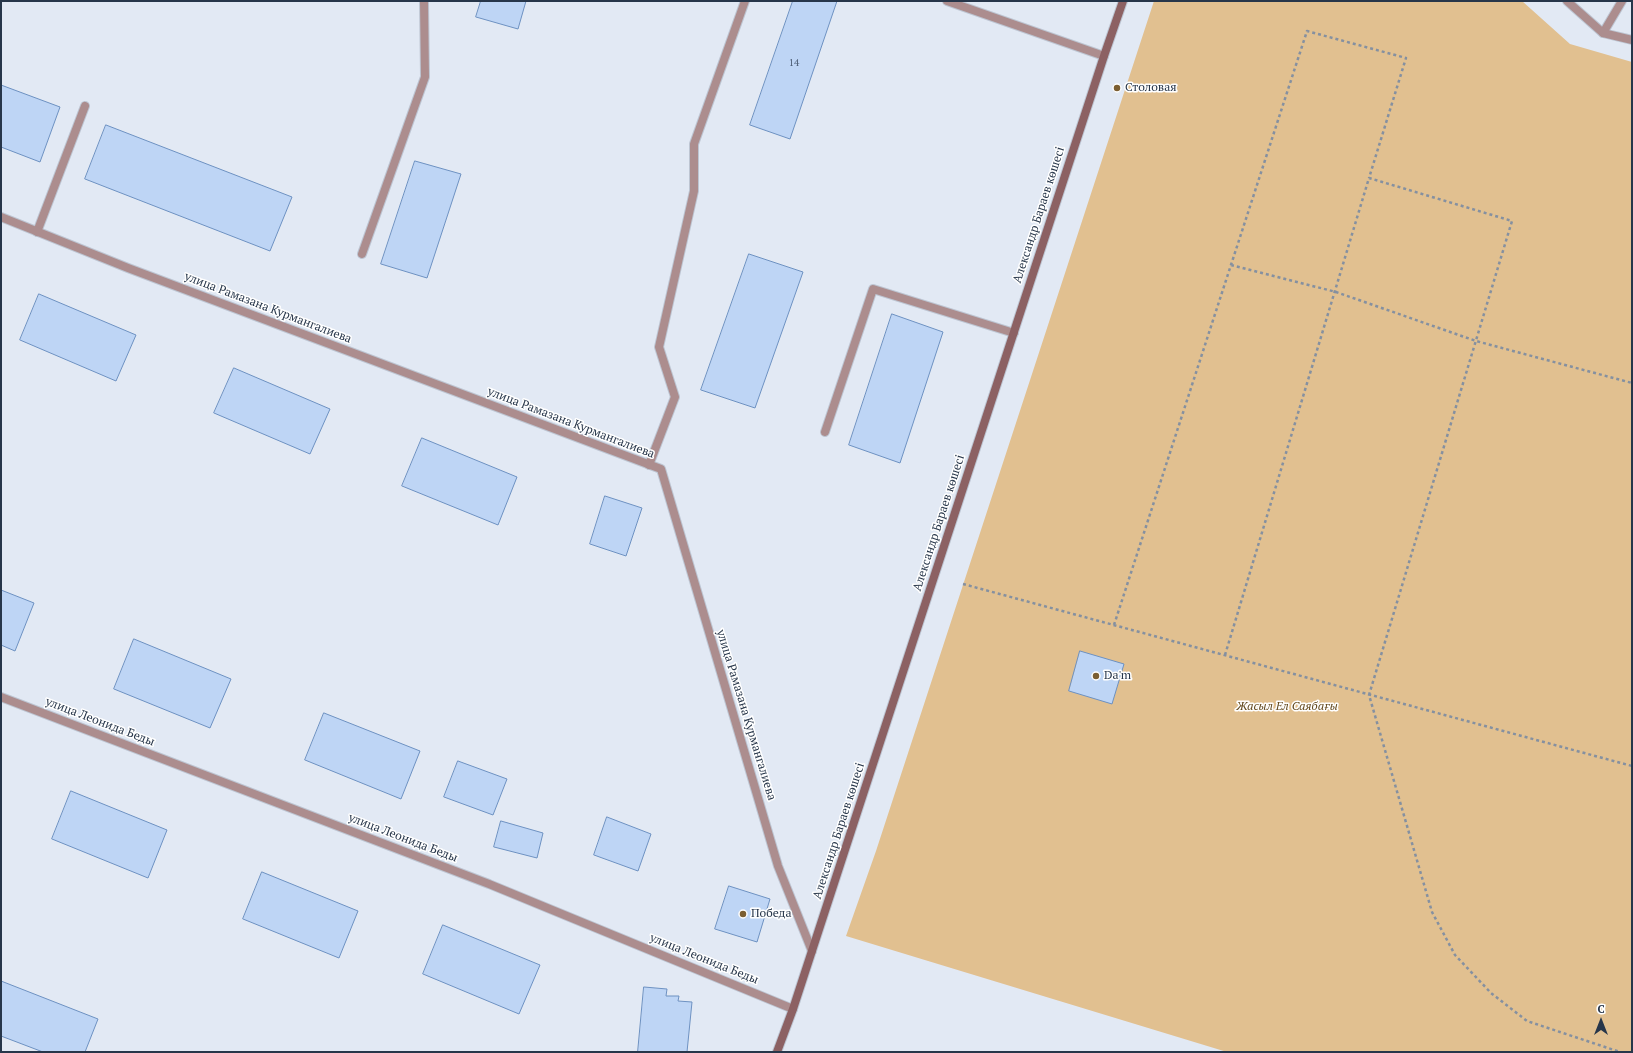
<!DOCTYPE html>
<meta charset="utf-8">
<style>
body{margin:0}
#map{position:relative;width:1633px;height:1053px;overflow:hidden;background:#e2e9f4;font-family:"PT Serif",serif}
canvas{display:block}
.frame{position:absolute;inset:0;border:2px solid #27364a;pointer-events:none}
.north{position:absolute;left:1581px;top:1001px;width:40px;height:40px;-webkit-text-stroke:3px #fff;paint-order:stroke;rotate:0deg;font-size:11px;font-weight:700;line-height:16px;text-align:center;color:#27364a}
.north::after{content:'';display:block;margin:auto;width:14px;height:18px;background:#27364a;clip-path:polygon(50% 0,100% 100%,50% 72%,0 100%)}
</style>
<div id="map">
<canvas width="1633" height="1053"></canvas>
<div class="frame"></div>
<div class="north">С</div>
</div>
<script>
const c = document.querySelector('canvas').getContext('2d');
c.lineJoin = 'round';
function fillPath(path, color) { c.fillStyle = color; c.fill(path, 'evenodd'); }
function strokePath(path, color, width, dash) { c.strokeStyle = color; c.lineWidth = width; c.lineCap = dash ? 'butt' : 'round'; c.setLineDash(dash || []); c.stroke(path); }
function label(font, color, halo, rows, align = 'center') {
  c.font = font + ' "PT Serif",serif'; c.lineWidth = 3; c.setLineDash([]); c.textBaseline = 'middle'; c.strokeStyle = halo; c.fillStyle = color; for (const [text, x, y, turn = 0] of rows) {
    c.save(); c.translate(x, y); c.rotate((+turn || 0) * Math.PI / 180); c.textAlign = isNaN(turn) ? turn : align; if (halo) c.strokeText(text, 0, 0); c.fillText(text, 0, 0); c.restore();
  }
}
fillPath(new Path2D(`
 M1154 1H1522L1570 44 1632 62V1052H1227L846 936 876 851Z`), '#e1c090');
const building = new Path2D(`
 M481 1H526L518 29 476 17Z
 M793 1H837L790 139 750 125Z
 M1 85 60 107 40 162 1 147Z
 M106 125 292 197 270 251 85 179Z
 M415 161 461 174 427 278 381 264Z
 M749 254 803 272 755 408 701 390Z
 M39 294 136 335 116 381 20 340Z
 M892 314 943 332 900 463 849 445Z
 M234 368 330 409 310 454 214 413Z
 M422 438 517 477 498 525 402 486Z
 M605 496 642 508 626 556 590 544Z
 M1 590 34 603 15 651 1 645Z
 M134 639 231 679 210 728 114 689Z
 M1080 651 1124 664 1112 704 1069 691Z
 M324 713 420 751 401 799 305 760Z
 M458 761 507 779 493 815 444 797Z
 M71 791 167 830 148 878 52 839Z
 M607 817 651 834 638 871 594 855Z
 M501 821 543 833 537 858 494 847Z
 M262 872 358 911 339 958 243 919Z
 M729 886 770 899 757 942 715 929Z
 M443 925 540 965 519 1014 423 974Z
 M1 981 98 1019 85 1052H43L1 1036Z
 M644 987 667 989 666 996H679L678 1001 692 1002 687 1052H638Z`);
fillPath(building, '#bed5f5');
strokePath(building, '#6d91c1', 1);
const lane = new Path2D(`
 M1603 33 1622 1
 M37 232 85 106
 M362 254 425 77 424 1
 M825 432 873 289 1014 333
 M649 465 675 397 659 347 694 191V144L745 1`);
const street = new Path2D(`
 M947 1 1104 56
 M1567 1 1603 33 1632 40
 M1 217 128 268 661 469 778 866 812 951
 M1 697 489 884 793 1009`);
const secondary = new Path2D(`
 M777 1052 793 1009 1104 56 1123 1`);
strokePath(lane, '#bdc5d2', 10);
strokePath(street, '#bdc5d2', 10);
strokePath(secondary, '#bdc5d2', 10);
strokePath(new Path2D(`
 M1231 265 1336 292 1476 341 1632 383
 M963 584 1632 766
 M1114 625 1307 31 1406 58 1369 178
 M1225 655 1369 178 1512 221 1369 695 1432 912 1455 955 1491 993 1527 1021 1620 1052`), '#8590a0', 2.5, [3, 3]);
strokePath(lane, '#ac8d8e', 8);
strokePath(street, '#ac8d8e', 8);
strokePath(secondary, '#8c6163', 8);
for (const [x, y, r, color] of [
 [1117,88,4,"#7b5e31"],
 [1096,676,4,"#7b5e31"],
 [743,914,4,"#7b5e31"]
]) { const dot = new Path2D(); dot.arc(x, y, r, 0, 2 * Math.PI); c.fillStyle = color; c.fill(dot); strokePath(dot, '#fff', 1.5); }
label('10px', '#4d5e75', null, [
 ["14",794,63]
]);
label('12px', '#27364a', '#fff', [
 ["Столовая",1125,88],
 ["Da'm",1104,676],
 ["Победа",751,914]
], 'left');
label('12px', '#27364a', '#fff', [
 ["Александр Бараев көшесі",1039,215,-72],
 ["улица Рамазана Курмангалиева",268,308,21],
 ["улица Рамазана Курмангалиева",571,423,21],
 ["Александр Бараев көшесі",939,523,-72],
 ["улица Рамазана Курмангалиева",746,715,73],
 ["улица Леонида Беды",100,722,21],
 ["Александр Бараев көшесі",839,831,-72],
 ["улица Леонида Беды",403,838,21],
 ["улица Леонида Беды",704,959,22]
]);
label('italic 12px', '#62481d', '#fff', [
 ["Жасыл Ел Саябағы",1287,707]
]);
</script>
